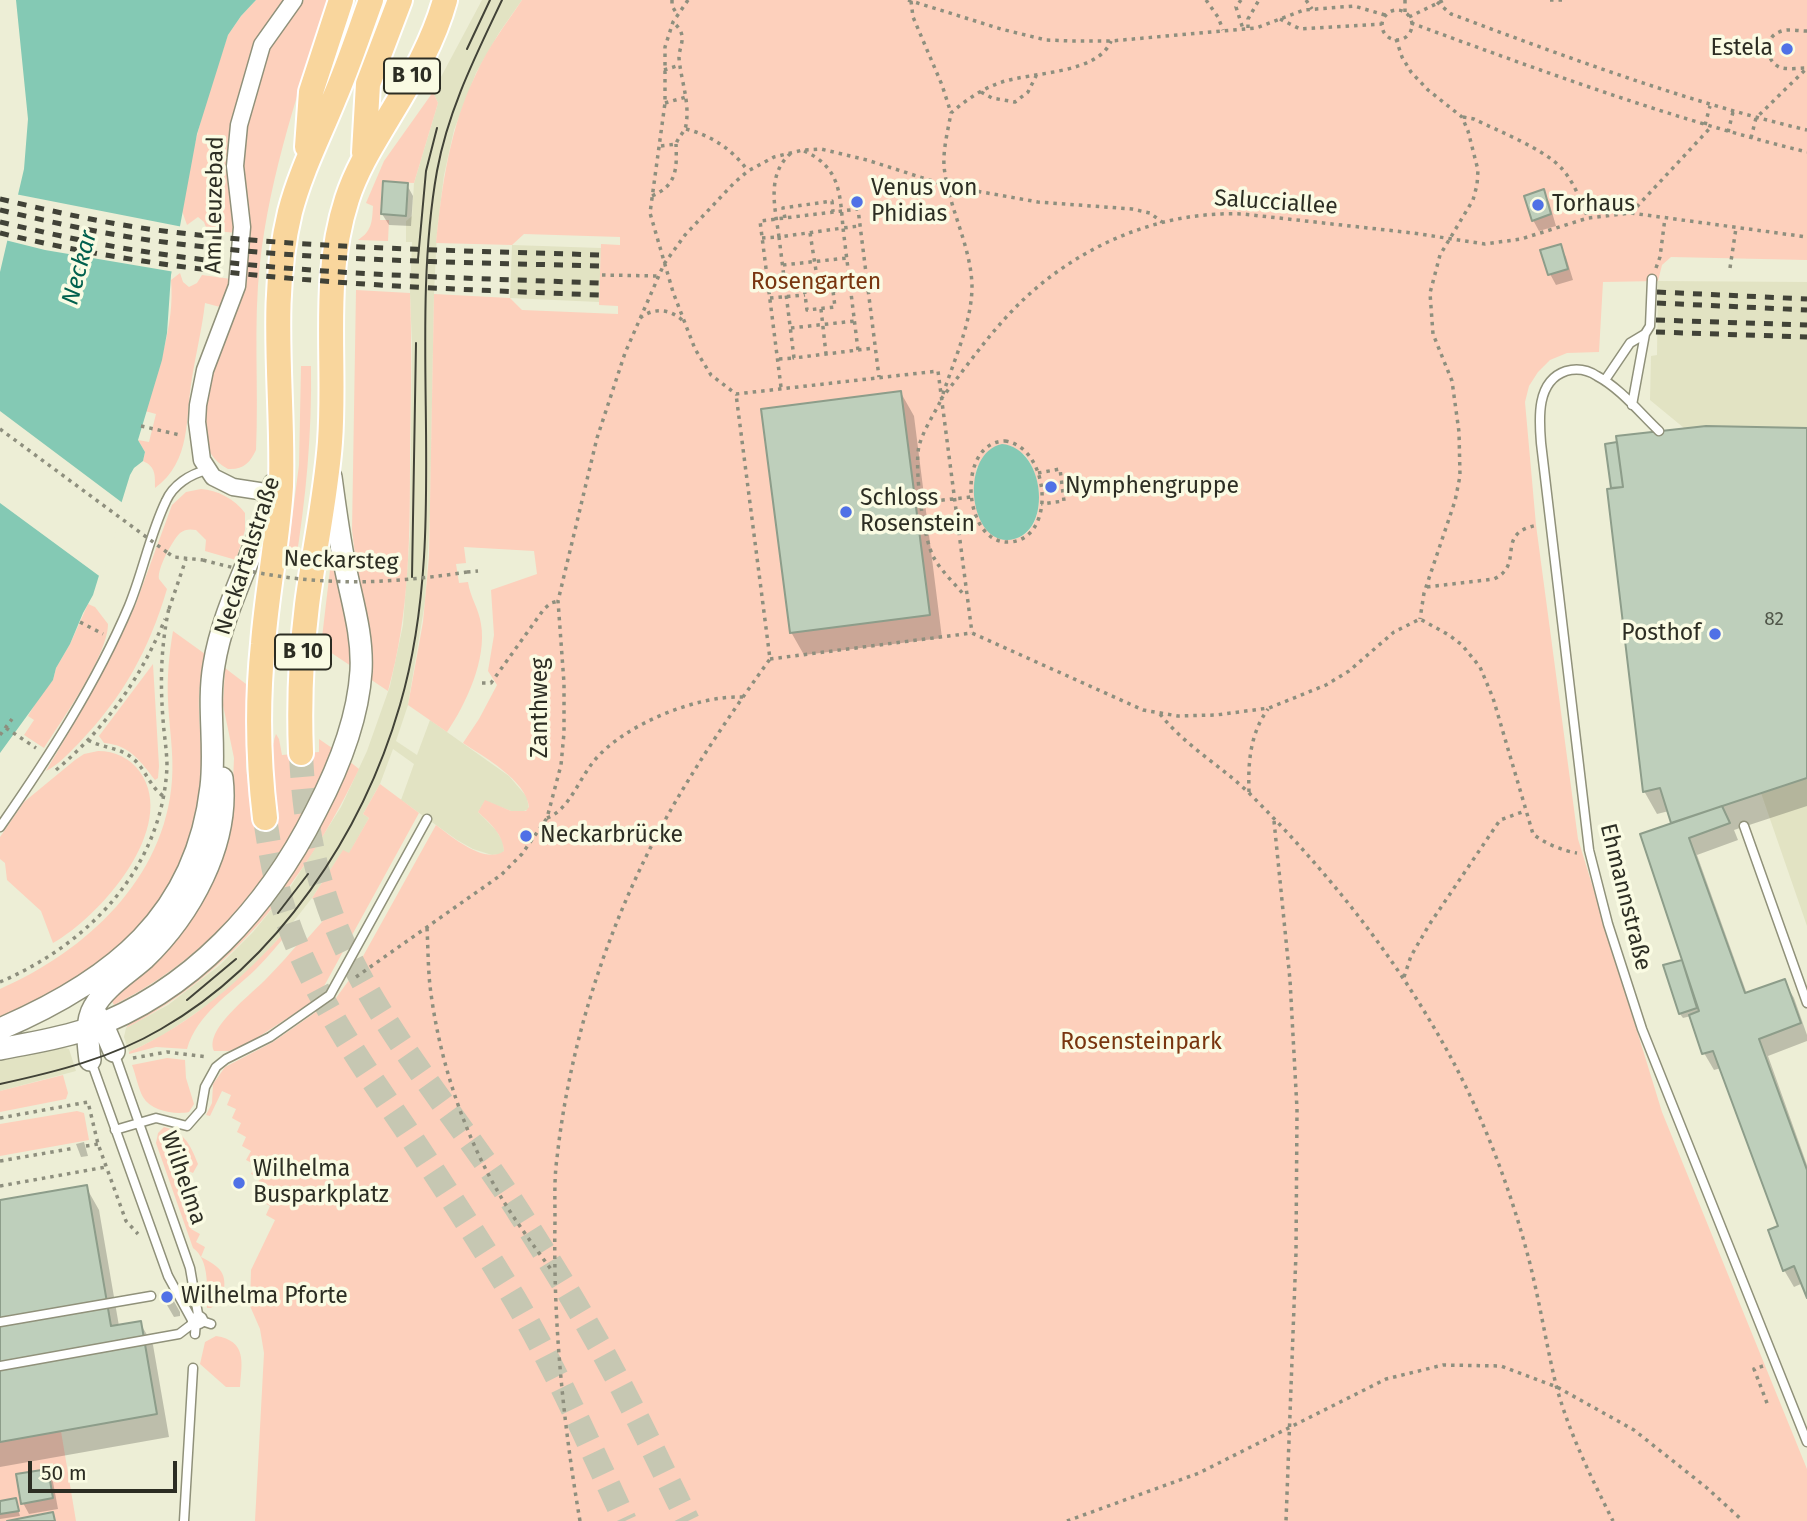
<!DOCTYPE html>
<meta charset="utf-8">
<style>
body{margin:0}
#map{position:relative;width:1807px;height:1521px;overflow:hidden;background:#edeed6;font-family:"Fira Sans",sans-serif}
canvas{display:block}
.scale{position:absolute;left:28px;top:1461px;width:149px;height:32px;box-sizing:border-box;border:4px solid #2c2d23;border-top:0;padding-left:9px;font-size:21px;line-height:24px;white-space:nowrap;color:#2c2d23;-webkit-text-stroke:5px #fafbe3;paint-order:stroke}
</style>
<div id="map">
<canvas width="1807" height="1521"></canvas>
<div class="scale">50 m</div>
</div>
<script>
const c = document.querySelector('canvas').getContext('2d');
c.lineJoin = 'round';
function fillPath(path, color) { c.fillStyle = color; c.fill(path, 'evenodd'); }
function strokePath(path, color, width, dash) { c.strokeStyle = color; c.lineWidth = width; c.lineCap = dash ? 'butt' : 'round'; c.setLineDash(dash || []); c.stroke(path); }
function label(font, color, halo, rows, align = 'center') {
  c.font = font + ' "Fira Sans",sans-serif'; c.lineWidth = 7; c.setLineDash([]); c.textBaseline = 'middle'; c.strokeStyle = halo; c.fillStyle = color; for (const [text, x, y, turn = 0] of rows) {
    c.save(); c.translate(x, y); c.rotate((+turn || 0) * Math.PI / 180); c.textAlign = isNaN(turn) ? turn : align; if (halo) c.strokeText(text, 0, 0); c.fillText(text, 0, 0); c.restore();
  }
}
fillPath(new Path2D(`
 M482 0H522L499 33 476 73 454 130 444 175 437 232 434 294 430 515 425 602 408 705 396 741 417 755 430 720 509 776 527 797 529 809 524 811H511L485 801 478 812 496 830 503 842 504 851 502 854 492 855 473 849 457 840 401 800 414 764 393 749 380 784 363 814 369 818 349 854 343 851 312 898 290 926 251 969 215 1000 162 1036 129 1052 124 1037 126 1028 168 1005 220 965 253 932 291 886 341 807 367 751 390 686 403 625 410 534 412 345 410 293 412 242H406V221L412 216 414 183 438 103 433 92Z
 M512 245 601 248 599 302 510 298Z
 M1658 281 1807 282V428L1706 426 1684 428 1650 400 1651 356 1657 355Z
 M1807 778V926L1761 793Z
 M61 1047 69 1049 76 1071 0 1091V1059Z`), '#e2e3c3');
fillPath(new Path2D(`
 M256 0H285L253 51 236 233 207 230 204 222 198 217 187 225 182 211 190 163 206 100 228 35 241 16Z
 M304 0H328C300 86 270 173 260 263 253 325 259 388 256 450 250 463 243 470 228 469 168 438 237 327 243 282 246 265 251 246 250 229 249 210 242 191 242 172 243 137 255 78 270 48 279 30 291 15 304 0Z
 M522 0H1807V260L1671 257 1662 265 1658 281 1603 282 1599 352 1567 353 1550 360 1538 372 1529 386 1525 402 1536 525 1578 839 1662 1112 1807 1469V1521H255L264 1353 260 1329 250 1306 251 1270 275 1220 266 1215 270 1206 261 1201 265 1192 256 1187 260 1178 251 1174 256 1165 246 1160 251 1151 242 1146 246 1137 237 1132 241 1123 232 1118 236 1109 227 1105 231 1095 222 1091 210 1116 206 1115 212 1103 213 1084 225 1067 273 1042 336 998 352 976 436 825C452 837 485 865 504 851 503 834 490 823 478 812L485 800 511 811H526L529 807C526 780 484 757 463 743L479 719 497 685 488 671 494 635 491 590 537 574 534 551 464 547 466 563 456 564 459 583 468 582C470 597 479 609 481 624 487 659 466 704 447 732L408 705 423 622 429 556 434 294 510 298 522 310 618 314V306L599 305V302L601 244 620 245V237L524 234 512 245 436 243C442 184 450 127 476 74 488 47 506 24 522 0ZM901 391 930 615 790 632 761 409ZM1024 454C1034 466 1039 483 1039 499 1038 565 959 546 977 467Z
 M433 92 438 103 414 183 382 182 380 220H389L388 241 358 240C372 231 372 222 373 206L366 203 384 161Z
 M180 273 183 282 189 287 197 283 202 275 231 279 220 307 205 303C202 329 196 353 192 378 185 418 192 461 155 488 155 475 156 467 143 461L145 452 138 440 149 442 156 414 145 411C158 368 175 326 171 280Z
 M356 290 410 293C412 346 411 399 410 453 410 533 410 613 388 691L370 679V634L357 571 352 530Z
 M301 366H311C312 434 306 499 295 566L286 565 299 465Z
 M201 489C217 490 235 499 245 513V530L236 560 205 551 206 540 196 530C190 529 185 529 180 533 172 541 157 569 159 579L167 589C149 650 123 697 79 743 69 753 58 765 46 771L86 703 122 634 135 606 172 505 186 492Z
 M332 553 349 636 351 666 321 646Z
 M88 604 95 607 108 624C108 655 62 720 44 748L24 735 34 720 28 716 41 694 53 680 56 668 70 644Z
 M173 631 205 654C201 674 198 693 199 712 200 739 204 766 200 792 192 866 147 928 88 972 62 991 29 1005 0 1021V989C86 951 165 879 172 780 174 753 169 727 168 700 167 677 169 654 173 631Z
 M153 664 159 766 158 778 155 780C141 762 130 745 104 743L99 736Z
 M225 668 246 684V766L252 820 279 816C275 791 267 758 276 734L279 739 282 755 319 752V739L332 748C296 858 217 954 114 1005L109 996 232 804 234 758 223 705Z
 M98 751C115 751 130 758 140 772 179 827 100 917 53 943L41 911 7 880 5 863 0 859V837L24 802 75 760 84 754Z
 M349 761 359 769C307 877 235 972 126 1028L133 1019 268 906 310 847 335 797Z
 M380 784 419 813 317 999 249 1043 229 1051H214C204 1029 252 994 266 979 279 966 291 952 303 938L306 940 329 914 312 898 343 850 349 853 369 818 363 814Z
 M290 926 292 928C280 942 268 957 255 970 230 994 197 1014 187 1049L156 1047 129 1054V1052C193 1023 243 979 290 926Z
 M167 1058 185 1060 186 1078 194 1104 189 1112C175 1115 151 1111 143 1097 138 1088 136 1075 132 1065Z
 M63 1075 68 1093 66 1099 0 1112V1091Z
 M77 1111 84 1113 89 1140 0 1156V1124Z
 M164 1127C184 1131 191 1146 198 1164L193 1173 186 1170 190 1161 184 1158 180 1167 175 1165 171 1173 181 1178 176 1188 186 1192 181 1201 190 1206 186 1215 195 1220 191 1229 200 1234 196 1242 205 1247 201 1257C220 1267 228 1272 223 1296L211 1308H207C207 1290 210 1260 193 1248L156 1143 158 1133Z
 M216 1336C247 1341 242 1362 240 1387H226L200 1364 205 1342Z
 M61 1431 76 1521H0V1442Z`), '#fdd0bc');
fillPath(new Path2D(`
 M16 0H256L241 16 228 35 197 134 171 275 167 333 162 360 138 440 145 452 143 461 134 468 130 475 93 595 83 613 70 644 56 668 53 680 0 753V272L24 169 28 119Z
 M1002 444C1047 448 1054 539 1007 540 968 540 960 453 1002 444Z`), '#84c9b4');
fillPath(new Path2D(`
 M15 194 183 227 175 272 45 250 5 240Z
 M0 411 124 504 102 578 0 503Z`), '#edeed6');
fillPath(new Path2D(`
 M407 185 413 196 411 226 389 225 382 214Z
 M1543 192 1549 202 1556 226 1539 231 1533 220Z
 M1560 246 1566 257 1573 280 1556 285 1550 274Z
 M901 393 914 416 942 638 804 655 791 632Z
 M1807 430V806L1734 830 1738 840 1697 855 1747 994 1784 981 1794 998 1807 1035V1041L1768 1056 1807 1165V1294L1803 1283 1794 1287 1784 1270 1780 1227 1721 1068 1714 1070 1704 1053 1691 1016 1683 1018 1680 1014 1665 967 1684 961 1674 824 1669 811 1657 814 1644 791 1607 445Z
 M84 1142 88 1156 81 1157 76 1144Z
 M86 1187 99 1210 119 1326 140 1323 153 1345 169 1437 0 1467V1202Z
 M165 1296H171L180 1312V1316L174 1317 164 1300Z
 M47 1471 53 1482 58 1509 29 1514 23 1503Z
 M15 1500 20 1516 0 1519V1503Z`), '#0003');
const building = new Path2D(`
 M383 181 408 183 406 216 381 214Z
 M1544 189 1551 214 1532 221 1524 196Z
 M1561 244 1568 269 1548 275 1540 250Z
 M901 391 930 615 790 633 761 409Z
 M1706 426 1807 428V778L1671 823 1660 788 1643 792 1607 489 1623 487 1616 436Z
 M1617 442 1623 487 1611 488 1605 444Z
 M1722 806 1730 823 1689 838 1745 993 1785 979 1801 1023 1759 1039 1807 1170V1298L1794 1266 1783 1271 1768 1230 1778 1226 1713 1051 1702 1054 1689 1015 1699 1011 1640 834Z
 M1682 960 1697 1008 1679 1014 1663 965Z
 M87 1185 111 1326 141 1321 157 1414 0 1442V1200Z
 M48 1469 53 1498 21 1504 16 1474Z
 M16 1498 19 1511 0 1514V1501Z
 M53 1512 55 1521H7Z`);
fillPath(building, '#becfbb');
strokePath(building, '#8d9d8a', 2);
strokePath(new Path2D(`
 M301 753C303 803 310 851 326 899 364 1015 456 1112 520 1214 556 1271 591 1328 622 1388 645 1432 666 1477 688 1521
 M265 818C271 860 279 902 295 941 323 1009 364 1068 405 1128 442 1184 479 1240 514 1298 556 1369 590 1446 625 1521`), '#c6c7b2', 24, [24, 12]);
const service = new Path2D(`
 M1605 380 1630 343 1645 334
 M1632 405 1645 334 1650 326 1652 279
 M1659 431C1640 413 1620 388 1597 376 1588 370 1577 368 1566 371 1536 381 1539 419 1541 443L1589 850 1608 924 1642 1029 1807 1442
 M1744 826 1807 1003
 M0 827C48 758 96 684 129 606 143 572 150 534 166 501 173 485 190 474 207 470
 M114 1052 190 1268 199 1320 211 1324
 M91 1061 168 1276 192 1320 196 1321 195 1334
 M115 1130 156 1118 187 1126 201 1110 205 1087 216 1067 226 1059 270 1037 330 995 427 819
 M0 1322 151 1296
 M0 1366 179 1334 196 1321
 M184 1521 193 1368`);
const minor = new Path2D(`
 M272 493 233 487 213 477 202 460 197 422 198 405 205 370 237 286 242 227 235 166 239 125 262 45 294 0
 M196 1321 199 1320`);
const secondary = new Path2D(`
 M94 1011 102 1023 114 1051
 M0 1029C112 981 196 916 211 787 216 746 207 705 214 665 224 602 260 547 274 484
 M0 1049C29 1043 59 1039 88 1029 191 992 268 907 316 811 338 769 358 719 361 671 363 635 352 601 345 566 339 537 335 507 331 477
 M90 1060C88 1044 85 1022 94 1007 105 987 127 974 144 959 190 915 230 844 222 778`);
const primary = new Path2D(`
 M307 147 311 92 341 0
 M364 153 368 84 400 0
 M301 753C299 704 301 654 307 605 314 550 326 497 330 442 336 361 321 279 347 199 357 168 374 142 390 115 412 79 434 40 445 0
 M265 818C258 760 257 702 263 644 267 591 278 539 281 486 284 396 268 302 290 212 300 173 319 136 334 99 348 67 359 33 371 0`);
strokePath(service, '#90917a', 11);
strokePath(minor, '#90917a', 19);
strokePath(secondary, '#90917a', 24);
strokePath(primary, '#fff', 28);
strokePath(new Path2D(`
 M672 0V6L677 14
 M688 0 673 22 665 47V103L650 213 673 292 695 349 711 375 736 394 938 371 972 633
 M908 0 1001 29 1046 40 1072 41H1111L1256 28 1304 10 1354 6 1385 15
 M1206 0 1218 17 1223 30
 M1241 0 1236 7 1243 29
 M1306 0 1312 9
 M1405 0V12
 M1550 0H1563
 M911 1 913 17 942 85 951 113
 M1437 2 1451 14C1569 58 1684 101 1807 130
 M1382 25a15 15 0 1 1 30 0a15 15 0 1 1-30 0Z
 M1409 17 1444 0
 M1280 19 1300 29 1382 24
 M1411 23C1542 71 1671 119 1807 152
 M1248 28V19L1259 0
 M1807 31C1798 31 1787 28 1779 32 1764 38 1765 60 1779 67 1787 70 1798 68 1807 68
 M1396 39 1402 57 1411 72 1428 90 1462 117 1468 131 1478 170 1477 185 1473 200 1440 255 1430 293 1433 334 1452 381 1459 432 1460 476 1455 501 1424 593 1420 619
 M664 70 680 65
 M981 92 992 98 1015 102 1028 92 1037 74
 M665 103 686 97
 M1463 117 1474 119C1498 131 1547 150 1563 170 1575 184 1581 202 1588 218
 M1705 125 1710 106
 M686 129C712 136 732 149 748 171
 M1728 132 1733 112
 M1751 138 1756 118 1807 68
 M661 146 676 144C678 137 685 132 686 125 690 102 681 81 679 58 679 50 683 43 682 36 681 29 677 26 673 22
 M804 151C840 167 840 193 843 228L859 226
 M652 196C677 185 677 169 676 144
 M1631 213 1711 127
 M785 218 783 208 832 201 833 212
 M810 233 817 277
 M762 238 779 237C775 207 766 175 791 153
 M783 265 847 258
 M1656 268 1660 257 1665 218
 M1730 268 1736 228
 M602 275 658 276
 M831 275 835 307 807 310 803 279Z
 M833 291 867 287
 M770 298 805 295
 M821 309 826 354
 M640 318C654 307 671 309 683 321
 M791 328 855 321
 M858 350 843 228 779 237 794 358 874 348
 M779 359 794 358
 M781 387 760 221 858 209 879 377
 M943 394C954 360 972 322 972 286 971 245 948 207 944 166 943 149 948 130 951 113 966 100 983 88 1002 82 1032 72 1098 74 1111 41
 M941 399C964 370 986 338 1012 311 1071 249 1157 210 1243 214L1413 233 1485 244 1521 239 1588 218 1631 213 1807 237
 M940 402C933 416 923 431 919 446 914 467 923 539 934 558 942 572 955 584 965 596
 M141 426 180 435
 M1005 441C1050 447 1057 539 1010 542 963 546 955 442 1005 441Z
 M1038 473 1060 469 1064 501 1041 504
 M916 503 971 497
 M168 553 174 557 203 560
 M467 572 478 571
 M1427 587 1494 579C1526 564 1493 533 1538 525
 M169 609 186 559
 M80 622 103 634
 M770 659 972 633 1143 710 1178 716 1216 715 1269 708 1326 685 1349 671 1394 632 1420 619 1449 635 1462 645 1480 667 1493 698 1533 834C1544 843 1563 851 1577 853
 M482 683H491L544 609 551 603 558 601
 M1160 714C1186 747 1222 766 1251 795 1326 870 1392 952 1444 1045 1479 1107 1506 1177 1525 1245 1538 1291 1545 1339 1556 1385 1569 1433 1591 1477 1613 1521
 M6 728 36 748
 M0 735 12 719
 M88 740C102 748 118 747 131 757 145 767 149 786 163 796
 M56 770C105 729 141 678 165 619
 M1249 792C1248 762 1250 734 1268 709
 M547 818C569 810 579 779 594 761 623 725 697 695 743 697
 M1274 821 1290 980 1297 1109 1296 1253 1286 1521
 M427 928C428 947 428 967 430 986 439 1061 465 1138 504 1202 519 1226 536 1249 553 1272
 M356 977 501 875 522 854 547 818 561 765 564 733V683L558 601 597 438 625 353 664 264 685 235 734 183 748 171 774 157 803 150 821 149 867 160 948 186 1038 202 1132 209 1150 213 1162 222
 M1404 977 1411 956 1429 925 1500 820 1525 811
 M0 982C89 944 162 868 167 767 167 751 164 735 163 719 160 682 161 645 169 608
 M133 1058 167 1052 208 1057
 M0 1118 88 1102 98 1144 126 1221 138 1234
 M86 1146 98 1144
 M0 1161 75 1148
 M0 1186 106 1167
 M1763 1366 1754 1369 1767 1403
 M580 1521C563 1422 553 1321 555 1221 555 1200 554 1179 557 1158 570 1039 610 918 669 813 699 760 734 709 770 659L736 394
 M1067 1521 1199 1473 1386 1379 1443 1365 1501 1366 1557 1387 1634 1430 1707 1488 1743 1521`), '#8e8f7e', 3.5, [3.5, 5]);
strokePath(service, '#fff', 8);
strokePath(minor, '#fff', 16);
strokePath(secondary, '#fff', 21);
strokePath(primary, '#f9d69d', 24);
strokePath(new Path2D(`
 M467 49 490 0
 M418 259 426 171 437 128
 M412 577 416 343
 M278 913 308 874
 M187 1000 236 959
 M0 1084C55 1072 112 1058 161 1029 278 962 363 833 400 705 414 657 421 606 424 557 432 430 415 295 437 171 448 110 476 55 502 0`), '#414237', 2);
strokePath(new Path2D(`
 M0 199C52 211 103 223 156 230 303 249 452 250 600 255
 M0 210C51 222 103 234 156 241 303 261 452 262 600 266
 M0 222C47 233 94 244 141 251 292 275 447 277 599 283
 M0 233C196 281 398 287 599 295
 M1657 292 1807 299
 M1657 303 1807 310
 M1656 320 1807 325
 M1656 332 1807 337`), '#414237', 5, [9, 9]);
strokePath(new Path2D(`
 M0 429 168 553
 M203 560C298 586 370 587 467 572`), '#8e8f7e', 3.5, [3.5, 5]);
for (const [x, y, r, color] of [
 [1787,49,7,"#5071e6"],
 [857,202,7,"#5071e6"],
 [1538,205,7,"#5071e6"],
 [1051,487,7,"#5071e6"],
 [846,512,7,"#5071e6"],
 [1715,634,7,"#5071e6"],
 [526,836,7,"#5071e6"],
 [239,1183,7,"#5071e6"],
 [167,1297,7,"#5071e6"]
]) { const dot = new Path2D(); dot.arc(x, y, r, 0, 2 * Math.PI); c.fillStyle = color; c.fill(dot); strokePath(dot, '#fafbe3', 2.5); }
label('19px', '#505649', null, [
 ["82",1774,620]
]);
for (const [x, y, w] of [
 [412,76,56],
 [303,652,56]
]) { const box = new Path2D(); box.roundRect(x - w / 2, y - 17.5, w, 35, 5); c.fillStyle = '#fafbe3'; c.fill(box); strokePath(box, '#2c2d23', 2); }
label('bold 21px', '#2c2d23', null, [
 ["B 10",412,76],
 ["B 10",303,652]
]);
label('23px', '#2c2d23', '#fafbe3', [
 ["Estela",1773,49,"right"],
 ["Venus von",871,189],
 ["Phidias",871,215],
 ["Torhaus",1552,205],
 ["Nymphengruppe",1065,487],
 ["Schloss",860,499],
 ["Rosenstein",860,525],
 ["Posthof",1701,634,"right"],
 ["Neckarbrücke",540,836],
 ["Wilhelma",253,1170],
 ["Busparkplatz",253,1196],
 ["Wilhelma Pforte",181,1297]
], 'left');
label('23px', '#2c2d23', '#fafbe3', [
 ["Salucciallee",1276,203,4],
 ["Am Leuzebad",215,205,-89],
 ["Neckartalstraße",248,556,-72],
 ["Neckarsteg",341,561,2],
 ["Zanthweg",541,708,-90],
 ["Ehmannstraße",1625,897,76],
 ["Wilhelma",183,1178,71]
]);
label('23px', '#79350f', '#fafbe3', [
 ["Rosengarten",816,283],
 ["Rosensteinpark",1141,1043]
]);
label('italic 24px', '#00604d', '#fafbe3', [
 ["Neckar",80,268,-75]
]);
</script>
